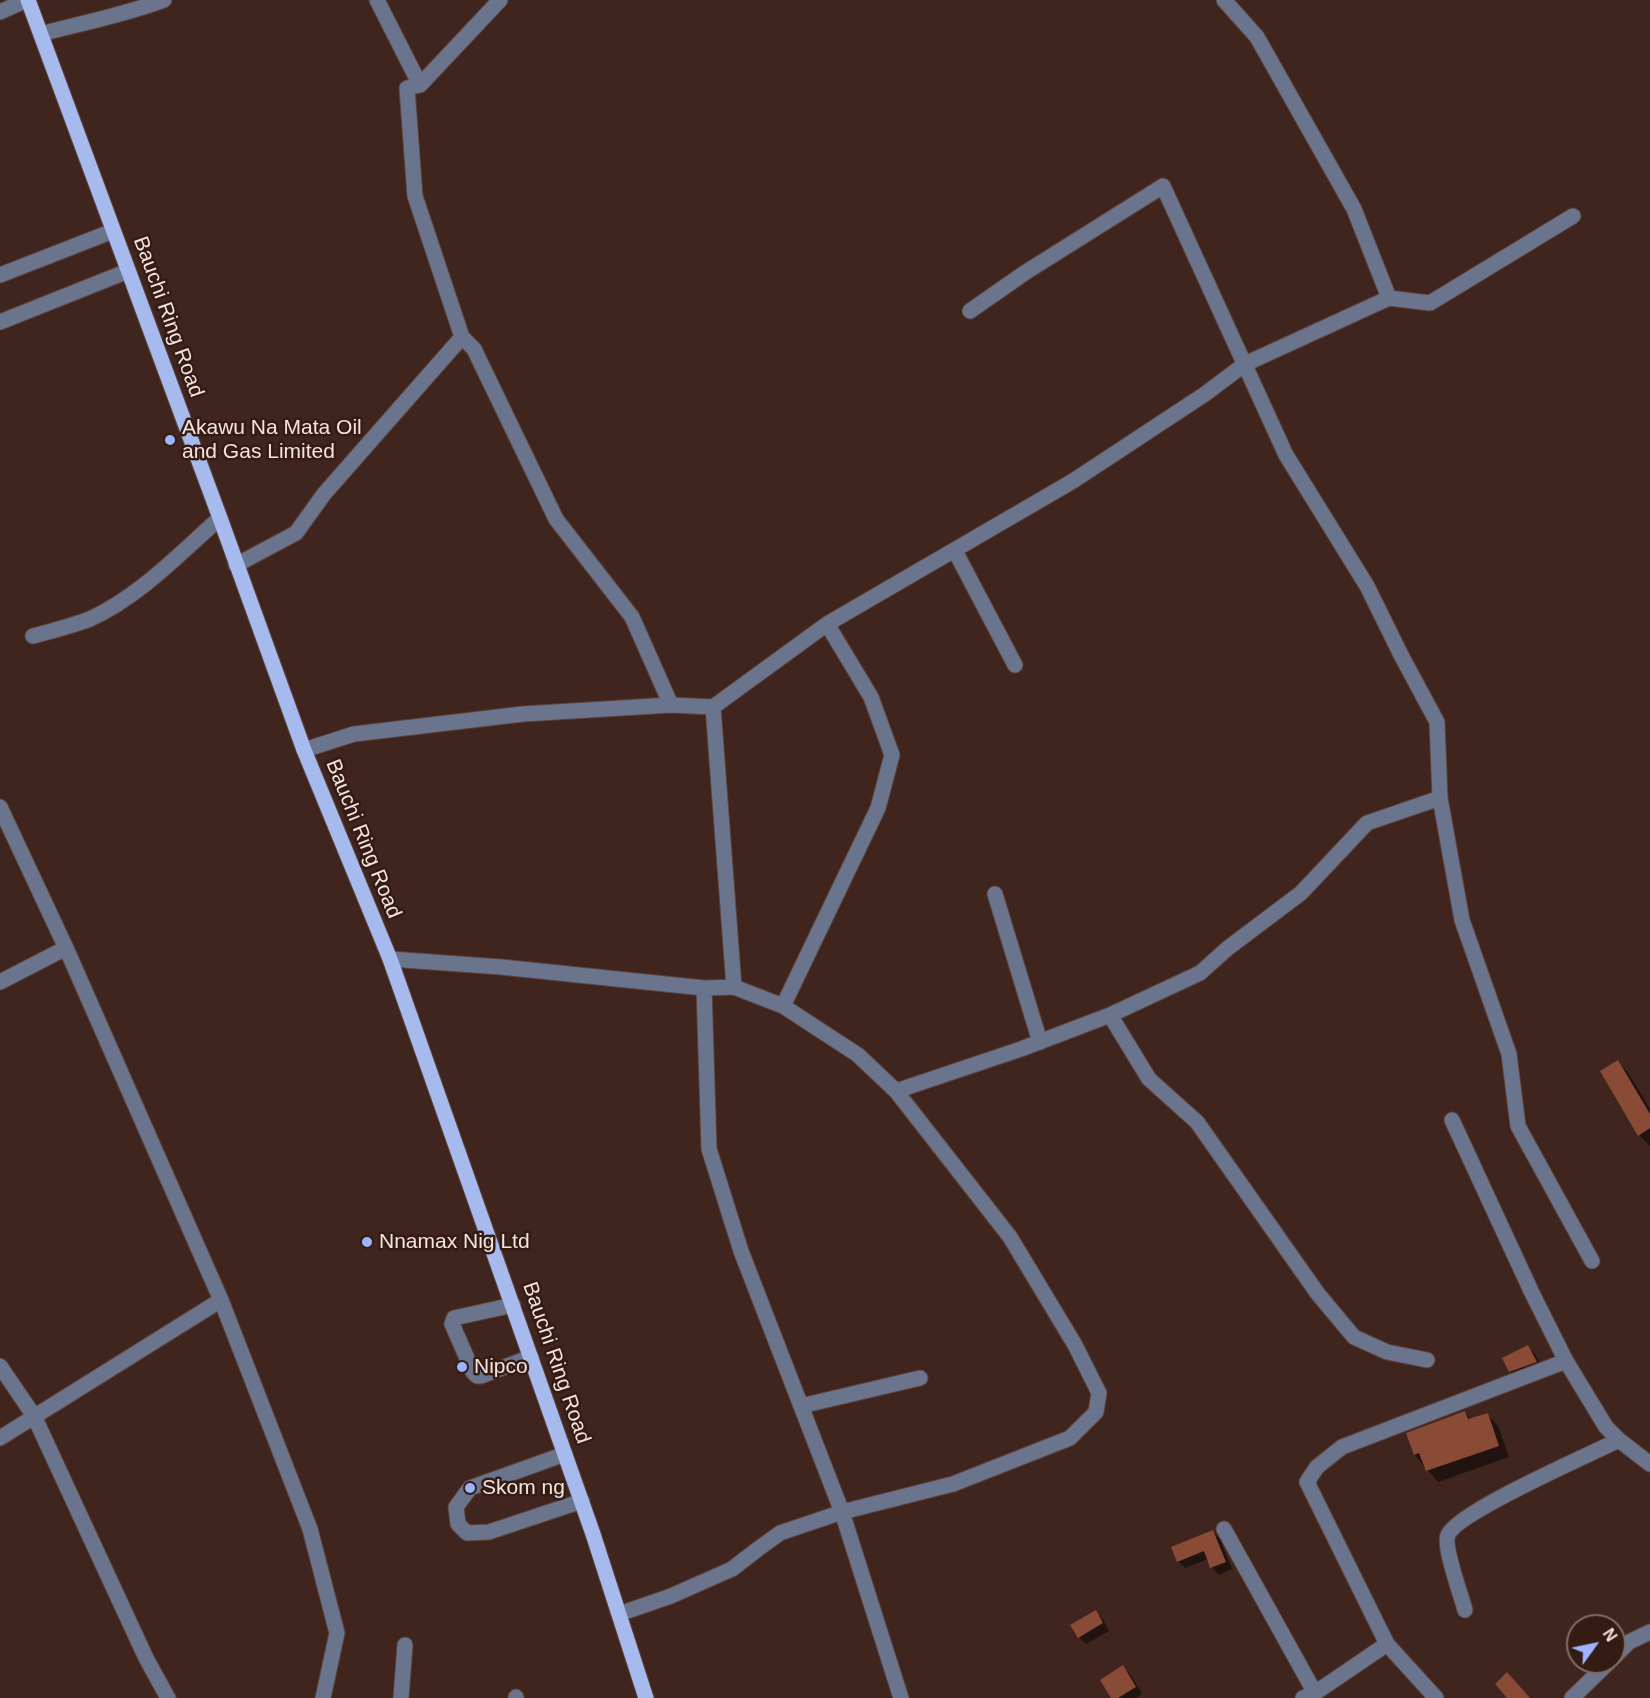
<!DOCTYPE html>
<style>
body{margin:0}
#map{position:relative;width:1650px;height:1698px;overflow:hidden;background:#3f251d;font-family:Helvetica,sans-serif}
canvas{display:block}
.north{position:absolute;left:1566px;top:1614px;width:60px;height:60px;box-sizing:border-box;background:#341b14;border:2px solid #816b64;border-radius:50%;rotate:57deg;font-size:16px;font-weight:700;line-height:24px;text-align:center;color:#f5e3dd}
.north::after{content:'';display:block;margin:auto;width:21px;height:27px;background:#9bb4fd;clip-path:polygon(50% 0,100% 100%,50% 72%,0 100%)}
</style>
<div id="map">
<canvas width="1650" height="1698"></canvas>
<div class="north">N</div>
</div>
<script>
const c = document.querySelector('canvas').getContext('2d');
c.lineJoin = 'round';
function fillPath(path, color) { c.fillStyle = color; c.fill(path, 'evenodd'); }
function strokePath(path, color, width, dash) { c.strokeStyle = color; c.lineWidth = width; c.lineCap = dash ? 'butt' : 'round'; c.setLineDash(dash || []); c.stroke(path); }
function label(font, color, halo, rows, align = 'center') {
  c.font = font + ' Helvetica,sans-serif'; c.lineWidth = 5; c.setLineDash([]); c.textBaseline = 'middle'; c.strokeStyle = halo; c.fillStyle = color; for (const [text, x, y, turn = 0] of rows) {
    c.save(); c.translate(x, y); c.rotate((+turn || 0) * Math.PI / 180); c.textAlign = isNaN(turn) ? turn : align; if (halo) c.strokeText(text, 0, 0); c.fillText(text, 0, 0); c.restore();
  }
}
fillPath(new Path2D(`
 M1618 1062 1629 1074 1650 1109V1146L1639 1135Z
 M1528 1347 1535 1354 1543 1369 1518 1379 1510 1371Z
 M1465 1412 1472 1420 1487 1414 1498 1426 1509 1457 1438 1482 1415 1455Z
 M1213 1532 1220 1539 1232 1569 1219 1575 1212 1567 1208 1559 1185 1568 1178 1561Z
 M1095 1612 1103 1619 1109 1631 1086 1644 1079 1637Z
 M1122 1667 1130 1674 1142 1694 1136 1698H1113Z`), '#0007');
fillPath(new Path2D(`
 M1618 1060 1650 1114V1128L1638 1136 1600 1071Z
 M1528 1345 1537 1362 1509 1372 1502 1358Z
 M1465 1411 1468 1419 1488 1413 1499 1446 1426 1471 1419 1453 1414 1455 1406 1433Z
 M1213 1530 1226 1562 1210 1568 1204 1551 1177 1562 1171 1547Z
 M1096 1610 1103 1623 1078 1638 1070 1625Z
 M1123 1665 1136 1687 1118 1698H1111L1100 1680Z
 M1507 1672 1530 1698H1507L1495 1684Z`), '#8a4b36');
const minor = new Path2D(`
 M377 0 420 85
 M1224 0 1257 37 1354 209 1389 298
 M0 12 27 0
 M41 34C82 23 124 15 164 0
 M0 275 113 231
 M970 311 1026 272 1163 186 1286 455 1367 586 1401 655 1437 722 1440 798 1462 920 1509 1054 1518 1126 1592 1261
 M0 322 128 271
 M462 337 474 349 556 519 632 617 671 705
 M955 551 1015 665
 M236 565 296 533 324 494 462 337 415 196 407 88 420 85 500 0
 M33 636C51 631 72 626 90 619 140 596 179 554 220 518
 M713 707 734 987
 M304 750 354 734 523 714 671 705 713 707 827 624 1073 481 1205 394 1245 364 1389 298 1430 303 1573 216
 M0 807 66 948 221 1300 310 1529 337 1633 323 1698
 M995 894 1040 1042
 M390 959 501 967 704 988 734 987 783 1006 858 1055 896 1091 1021 1049 1110 1015 1200 973 1228 948 1301 893 1367 823 1440 798
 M0 982 66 948
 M704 988 709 1149 741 1251 842 1512 901 1698
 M783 1006 878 808 892 755 871 697 827 624
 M1110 1015 1149 1079 1197 1122 1318 1294 1354 1337 1387 1352 1427 1360
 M1452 1120 1532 1293 1566 1361 1606 1427 1619 1440 1650 1464
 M513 1305 454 1318 452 1324 473 1372 477 1376H481L531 1357
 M0 1366 34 1416 146 1658 168 1698
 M801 1406 920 1378
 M0 1438 221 1300
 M565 1454 470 1488 456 1507 458 1524 467 1533 489 1532 582 1501
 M1224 1529 1315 1693
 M1465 1610C1461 1595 1443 1546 1448 1535 1457 1512 1591 1454 1619 1440
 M619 1614 671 1596 732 1569 758 1549 780 1533 842 1512 953 1484 1070 1438 1096 1412 1099 1393 1075 1345 1010 1237 896 1091
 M1387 1644 1307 1482 1317 1467 1342 1447 1566 1361
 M1614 1657 1629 1642 1650 1632
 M516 1697V1698
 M401 1698 405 1645
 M1303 1698 1315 1693 1387 1644 1436 1698
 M1572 1698 1609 1662`);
const major = new Path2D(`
 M28 0 220 518 304 750 390 959 593 1534 646 1698`);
strokePath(minor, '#5c433c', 17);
strokePath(major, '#5c433c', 17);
strokePath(minor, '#6a748d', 15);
strokePath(major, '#a7baee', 15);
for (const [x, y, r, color] of [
 [170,440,6,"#9bb4fd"],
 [367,1242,6,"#9bb4fd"],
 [462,1367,6,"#9bb4fd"],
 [470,1488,6,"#9bb4fd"]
]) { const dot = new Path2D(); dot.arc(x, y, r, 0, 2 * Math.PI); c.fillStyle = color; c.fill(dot); strokePath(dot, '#341b14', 2); }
label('21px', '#f5e3dd', '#341b14', [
 ["Bauchi Ring Road",168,317,70],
 ["Bauchi Ring Road",363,839,68],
 ["Bauchi Ring Road",556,1363,71]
]);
label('21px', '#f5e3dd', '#341b14', [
 ["Akawu Na Mata Oil",182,428],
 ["and Gas Limited",182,452],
 ["Nnamax Nig Ltd",379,1242],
 ["Nipco",474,1367],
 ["Skom ng",482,1488]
], 'left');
</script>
